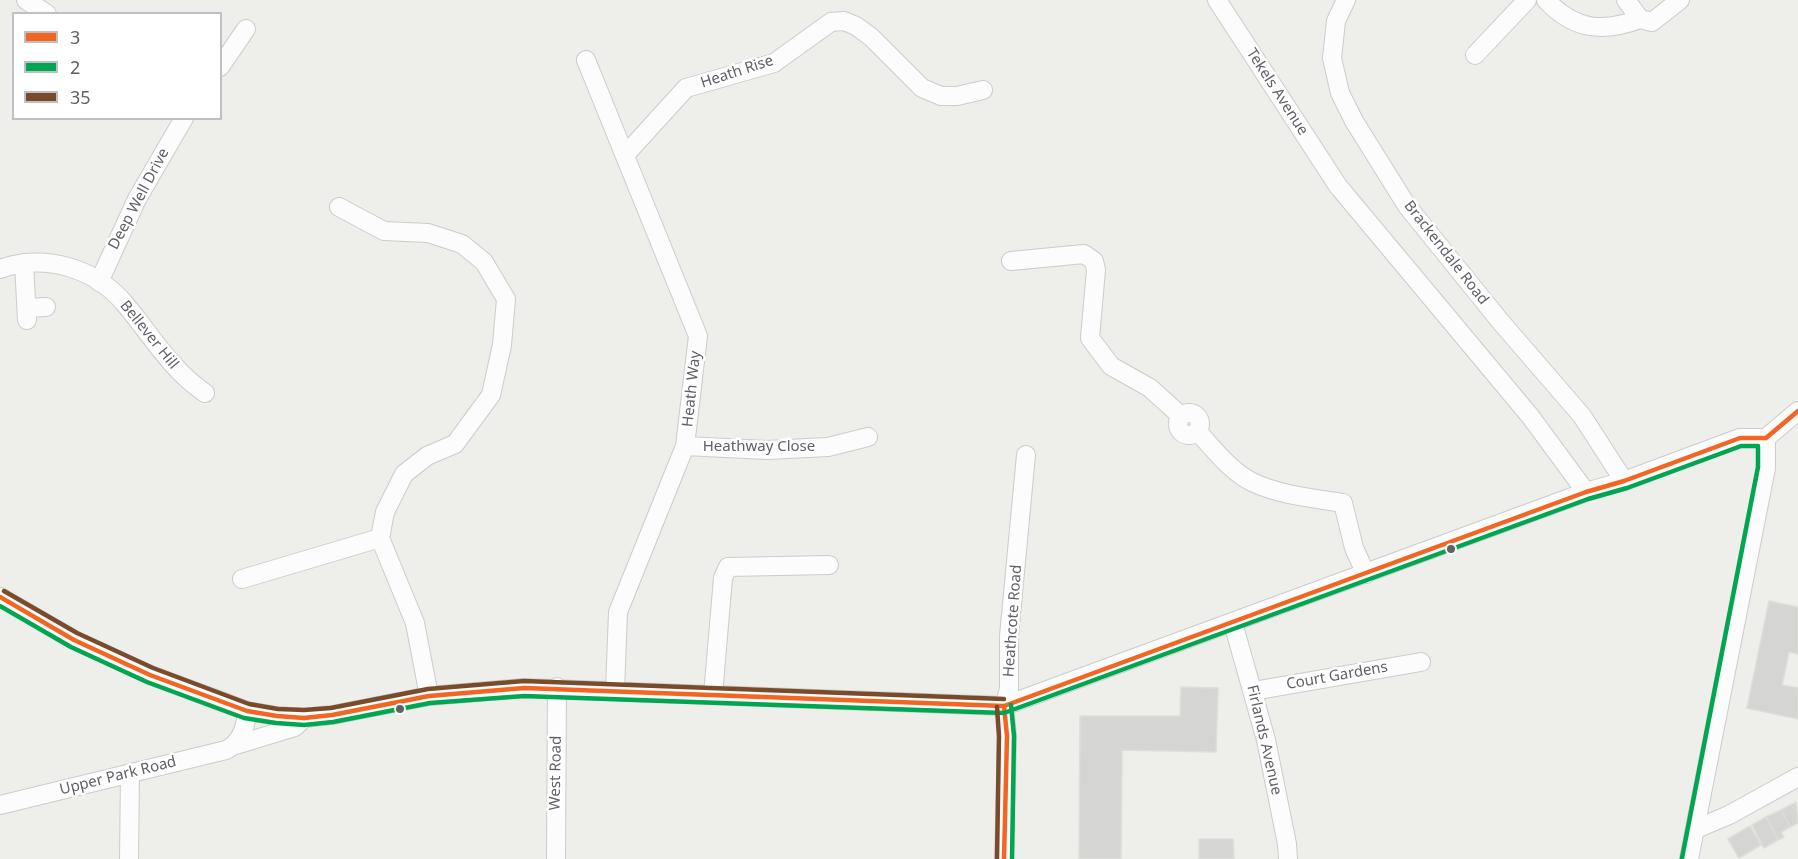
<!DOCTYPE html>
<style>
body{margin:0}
#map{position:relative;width:1798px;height:859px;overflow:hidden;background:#eeeeea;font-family:"Noto Sans",sans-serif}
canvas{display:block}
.legend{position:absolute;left:12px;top:12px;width:210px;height:108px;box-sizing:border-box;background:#fff;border:2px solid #bfc0c2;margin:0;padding:8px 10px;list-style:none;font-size:18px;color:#5f6167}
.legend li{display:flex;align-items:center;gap:12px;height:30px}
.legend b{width:30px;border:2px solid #bfc0c2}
</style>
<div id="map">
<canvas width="1798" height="859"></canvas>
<ul class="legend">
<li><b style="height:8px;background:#f26522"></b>3</li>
<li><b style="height:8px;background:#00a651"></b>2</li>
<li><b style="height:8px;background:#7a4b2a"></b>35</li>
</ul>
</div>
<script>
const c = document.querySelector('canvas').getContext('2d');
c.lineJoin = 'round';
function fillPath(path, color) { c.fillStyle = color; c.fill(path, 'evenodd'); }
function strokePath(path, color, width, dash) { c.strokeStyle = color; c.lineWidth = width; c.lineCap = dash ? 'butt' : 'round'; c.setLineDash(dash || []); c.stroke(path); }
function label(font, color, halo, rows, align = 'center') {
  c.font = font + ' "Noto Sans",sans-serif'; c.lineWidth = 5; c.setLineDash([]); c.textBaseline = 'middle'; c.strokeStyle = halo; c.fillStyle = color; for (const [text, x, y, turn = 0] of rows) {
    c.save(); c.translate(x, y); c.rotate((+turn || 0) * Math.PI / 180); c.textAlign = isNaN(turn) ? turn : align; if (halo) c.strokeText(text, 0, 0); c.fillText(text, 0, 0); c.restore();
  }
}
const building = new Path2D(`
 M1769 601 1798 607V654L1789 652 1782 685 1798 688V719L1747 708Z
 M1181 687 1218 688 1216 752 1122 750 1121 859H1079L1080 716H1180Z
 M1796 802 1798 823 1790 827 1781 810Z
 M1781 810 1790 827 1781 832 1784 837 1778 840 1766 817Z
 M1766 817 1778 840 1764 848 1752 825Z
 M1750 826 1761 845 1739 858 1728 839Z
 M1199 839H1233L1234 859H1199Z`);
fillPath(building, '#d5d5d3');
strokePath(building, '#deddd9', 1.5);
const minor = new Path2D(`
 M26 0 47 14
 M1217 0 1338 186 1530 416 1586 492
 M1346 0 1336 21 1332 58 1340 93 1354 121 1407 206 1500 321 1582 416 1624 481
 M1546 0C1574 30 1602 33 1640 19
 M1626 0 1640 19 1652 22 1680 0
 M1475 55 1527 0
 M586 60 698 336 685 446 618 612 615 691
 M220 67 246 29
 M626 154 686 88 774 63 831 22 844 21 856 26 871 37 922 88 941 96H957L983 90
 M339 207 384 231 428 233 462 244 484 262 506 299 502 345 491 395 455 444 427 456 404 474 385 512 380 538 415 623 429 696
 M1011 261 1084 254 1094 261 1096 270 1090 338 1111 366 1150 388 1181 416
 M24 263 27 320
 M0 269C45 253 95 268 125 304 152 336 170 369 205 393
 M99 282 137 199 184 118
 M27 308 46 307
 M1178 424a11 11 0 1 1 22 0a11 11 0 1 1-22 0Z
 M1197 431C1213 448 1230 471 1252 482 1279 495 1313 498 1343 503L1354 548 1366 574
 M685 446 767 450 828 447 868 437
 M242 579 380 538
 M0 597 74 640 150 675 247 711 277 716 304 718 332 715 429 696 524 688 1004 706 1586 492 1624 481 1740 438H1766L1798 411
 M1233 623 1266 740 1287 844 1288 859
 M1253 691 1421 662
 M713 695 723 578 728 567 829 565
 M236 745 295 727 304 718
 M0 805 226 750C241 743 246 726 247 711
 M1696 829 1729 815 1798 777
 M129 859 130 773
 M556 859 557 687
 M1004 859 1007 736 1004 706 1009 689V636L1026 455
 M1689 859 1766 468V438`);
strokePath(minor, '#cbcccb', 20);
strokePath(minor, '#fcfcfc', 18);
strokePath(new Path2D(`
 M0 597 74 640 150 675 247 711 277 716 304 718 332 715 429 696 524 688 1004 706 1586 492 1624 481 1740 438H1766L1798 411
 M1004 706 1007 736 1004 859`), '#f26522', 4.5);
strokePath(new Path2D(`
 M0 606 71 647 147 682 244 718 276 723 304 725 333 722 430 703 524 696 1004 713 1588 499 1627 488 1741 446H1758V467L1682 858
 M1011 705 1014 736 1012 859`), '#00a651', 4.5);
strokePath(new Path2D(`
 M4 591 77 633 153 668 249 704 278 709 304 710 331 708 428 689 524 681 1004 699
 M997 859 999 736 997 707`), '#7a4b2a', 4.5);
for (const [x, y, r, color] of [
 [1451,549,5,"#5f6167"],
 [400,709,5,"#5f6167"]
]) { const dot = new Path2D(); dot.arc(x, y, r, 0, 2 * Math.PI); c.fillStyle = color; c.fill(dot); strokePath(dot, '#fff', 2); }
label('15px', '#5f6167', '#fff', [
 ["Heath Rise",737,72,-18],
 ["Tekels Avenue",1277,92,57],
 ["Deep Well Drive",139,199,-62],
 ["Brackendale Road",1446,253,52],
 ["Bellever Hill",149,335,51],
 ["Heath Way",692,389,-84],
 ["Heathway Close",759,447],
 ["Heathcote Road",1013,621,-86],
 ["Court Gardens",1337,676,-10],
 ["Firlands Avenue",1264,740,77],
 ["West Road",556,773,-89],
 ["Upper Park Road",118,776,-14]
]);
</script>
